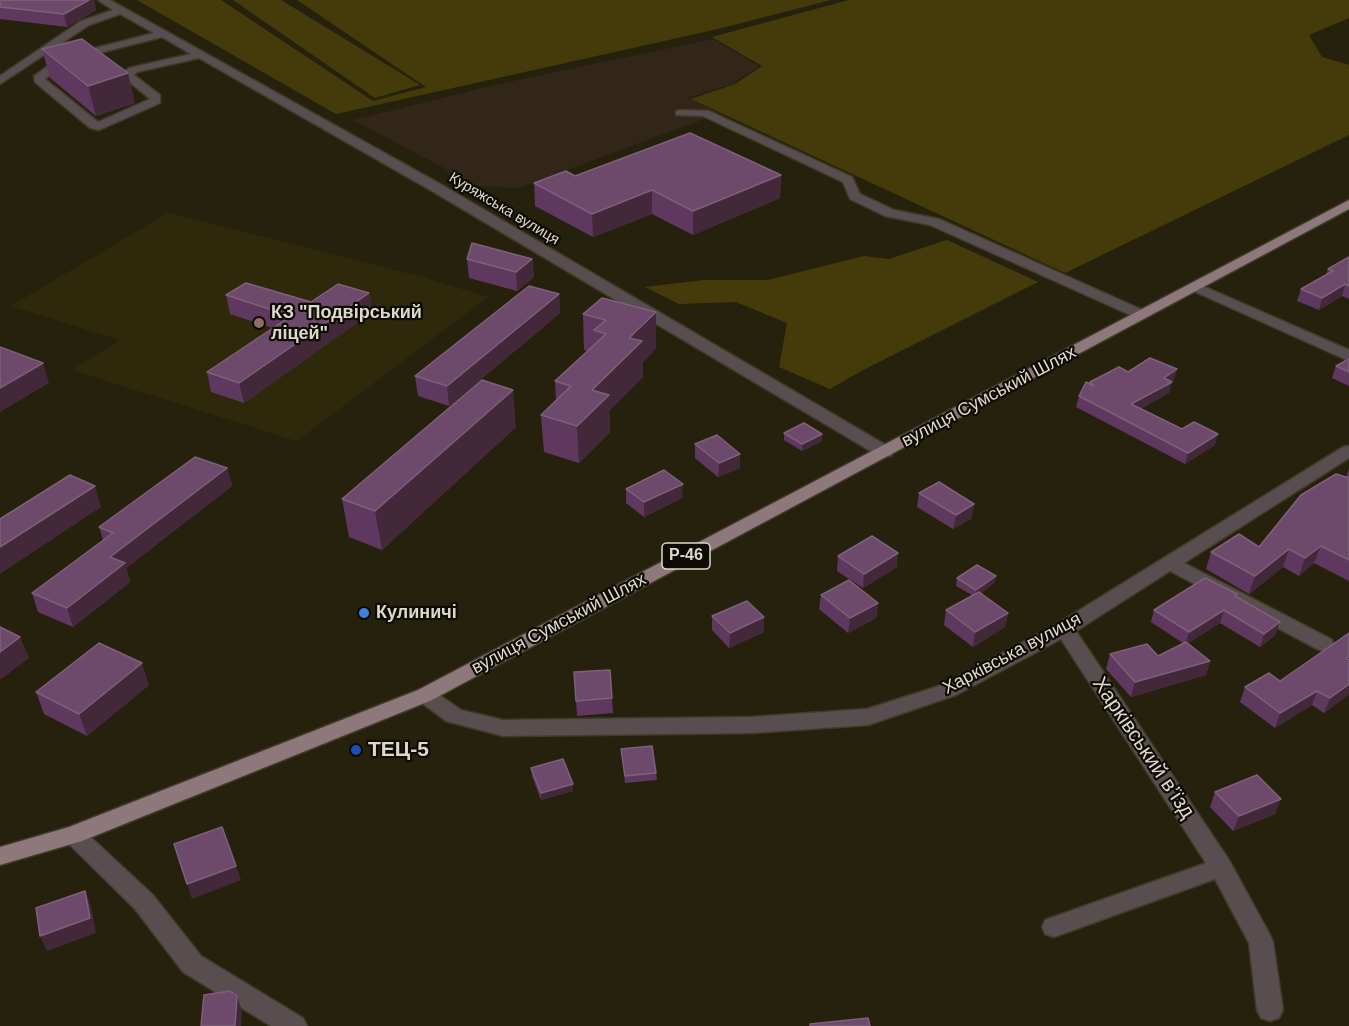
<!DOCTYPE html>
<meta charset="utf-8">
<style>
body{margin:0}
canvas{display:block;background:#26210c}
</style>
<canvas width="1349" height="1026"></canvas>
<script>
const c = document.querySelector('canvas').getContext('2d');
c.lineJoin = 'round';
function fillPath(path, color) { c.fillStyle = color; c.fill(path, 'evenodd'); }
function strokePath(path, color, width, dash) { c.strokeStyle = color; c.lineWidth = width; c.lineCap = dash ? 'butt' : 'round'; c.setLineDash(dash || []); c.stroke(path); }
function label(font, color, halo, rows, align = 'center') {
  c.font = font + ' Arial,sans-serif'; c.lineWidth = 4.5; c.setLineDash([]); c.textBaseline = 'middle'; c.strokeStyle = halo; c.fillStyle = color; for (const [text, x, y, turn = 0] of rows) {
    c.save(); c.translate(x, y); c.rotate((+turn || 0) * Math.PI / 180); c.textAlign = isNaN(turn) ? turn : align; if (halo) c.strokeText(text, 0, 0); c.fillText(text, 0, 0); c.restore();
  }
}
fillPath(new Path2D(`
 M713 39 759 66 732 84 688 98 720 113 519 188 478 186 353 120 499 84Z`), '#322618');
fillPath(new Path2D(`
 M168 213 422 277 488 297 297 441 72 370 120 340 11 306Z`), '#2f290c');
fillPath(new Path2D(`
 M137 0H221L373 101 426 87 297 0H831L718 29 336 114Z
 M233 0H281L420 85 375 98Z
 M849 0H1349V18L1309 35 1322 57 1349 65V135L1065 273 691 99 735 84 762 66 712 37Z
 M947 240 1038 282 863 370 830 389 779 367 787 323 736 302 679 304 645 287 704 280H768L864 256 889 259Z`), '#453b0a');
const minor = new Path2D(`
 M98 0H110L442 185 891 448 894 452 891 456H879L432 191 199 58 137 72 134 75 160 95V103L99 130 90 128 35 82 34 76 60 57 154 33 120 14 89 25 0 84V76L81 21 113 10ZM162 37 191 54 129 68 121 75 150 99 98 122 45 79 68 61Z
 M680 110 709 111 852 177 860 194 894 210 939 219 1147 312 1149 315 1142 319 1137 318 930 225 885 216 850 199 843 182 703 116 676 115V111Z
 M1196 283 1349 350V361L1191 290 1189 287 1191 284Z
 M1349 446V458L1184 563 1331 639 1334 644 1331 649 1324 651 1317 649 1170 571 1076 631 1229 860 1270 935 1273 942 1283 1010 1279 1018 1270 1021 1261 1018 1257 1010 1249 943 1215 879 1054 937 1045 934 1042 927 1045 920 1206 863 1061 639 956 695 868 725 751 733 503 736 446 721 418 700 415 695 418 690 425 688 432 690 461 710 503 720 751 717 867 709 942 685 1057 624 1343 447Z
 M74 826 82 829 153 895 201 956 303 1018 307 1026H271L183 972 135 909 66 841 62 835 66 829Z`);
const major = new Path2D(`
 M1349 200V209L432 700 82 841 0 865V847L69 827 418 690Z`);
strokePath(minor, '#3f3b27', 3);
strokePath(major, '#3f3b27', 3);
fillPath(minor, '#584d4f');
fillPath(major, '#8f787c');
fillPath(new Path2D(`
 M0 0H94L96 10 67 27 0 19Z
 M42 49 135 103 96 116 50 78Z
 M781 175 780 198 693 235 652 214 593 237 535 206 534 183 575 176Z
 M1349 257V299L1342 296 1319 310 1297 301 1301 289 1326 275 1328 269Z
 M467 259H532L534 277 517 291 469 278Z
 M369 293 372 312 244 403 211 392 207 372 273 328 230 314 226 295 311 302Z
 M559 294 560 313 449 406 418 396 415 376Z
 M602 298 656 348 643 362V377L609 411 610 432 579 463 544 452 541 415 556 401 555 381 588 351 584 350 583 314Z
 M1349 359V386L1332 378 1336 366Z
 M1128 372 1174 380 1171 382 1169 393 1140 409 1215 445 1185 464 1076 407 1079 396 1089 384 1090 382Z
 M516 427 382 550 349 537 342 499Z
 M784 433 822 441 802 451 784 440Z
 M695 444 740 454V468L718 477 695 458Z
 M227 468 232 486 126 568 130 582 73 627 38 612 32 593 103 540 99 527Z
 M1349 469V581L1314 563 1299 576 1283 567 1249 594 1206 569 1211 552 1259 547 1346 477Z
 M626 489 682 498 644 517 626 503Z
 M919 493 972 518 953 529 917 507Z
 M838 556 897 567 863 588 837 571Z
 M996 576 994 583 981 593 1008 613 1005 627 973 647 944 625 946 610 972 595 956 586 957 578Z
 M1237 594 1236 597 1275 635 1260 647 1220 623 1188 643 1210 661 1206 675 1131 697 1106 669 1110 654 1158 656 1183 643 1151 622 1154 610Z
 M821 595 878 603 876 618 848 633 819 609Z
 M712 616 764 632 729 648 712 630Z
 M574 672 612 698 613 713 577 716Z
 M1280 681 1349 694 1324 713 1312 705 1275 728 1240 702 1245 687Z
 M149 685 87 736 44 714 36 692Z
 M621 749 656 773 657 780 625 783Z
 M531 768 573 784V791L541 800 532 776Z
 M1215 792 1275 814 1233 831 1210 807Z`), '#5f3860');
fillPath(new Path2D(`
 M89 0H94L96 10 67 27 64 14Z
 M128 73 135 103 96 116 88 86Z
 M781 175 780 198 693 235V211Z
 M652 190V214L593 237 592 214Z
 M532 259 534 277 517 291 516 272Z
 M1345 284 1342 296 1319 310 1322 298Z
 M369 293 372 312 244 403 239 383Z
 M559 294 560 313 449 406 447 386Z
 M656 312V348L643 362V377L609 411 610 432 579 463 577 426 592 390 629 338Z
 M43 363 49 383 0 412V388Z
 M1177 369 1174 380 1169 384 1172 382 1169 393 1128 415 1131 404Z
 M513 390 516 427 382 550 375 511Z
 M822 434V441L802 451V444Z
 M1218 434 1215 445 1185 464 1188 453Z
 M740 454V468L718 477 719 463Z
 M227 468 232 486 126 568 130 582 73 627 67 608 110 557Z
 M683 484 682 498 644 517V502Z
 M95 486 101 507 0 574V547Z
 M974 504 972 518 953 529 956 515Z
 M1321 546 1314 563 1299 576 1305 558Z
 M1289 549 1283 567 1249 594 1255 576Z
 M898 553 897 567 863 588 864 574Z
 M996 576 994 583 975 597 976 590Z
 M878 603 876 618 848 633 850 618Z
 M1224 610 1220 623 1185 645 1189 632Z
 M1008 613 1005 627 973 647 975 632Z
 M764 617V632L729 648 730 633Z
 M1280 622 1275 635 1260 647 1264 634Z
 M20 637 29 658 0 680V652Z
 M1210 661 1206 675 1131 697 1135 682Z
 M142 663 149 685 87 736 79 714Z
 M1349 684V694L1324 713 1330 698Z
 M1317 691 1312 705 1275 728 1280 713Z
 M573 784V791L541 800V793Z
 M1281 799 1275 814 1233 831 1239 816Z
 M236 866 241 880 192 899 187 884Z
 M85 891 91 906 96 933 47 951 40 936Z
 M237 996 242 1011 241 1026H235Z`), '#43283a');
const building = new Path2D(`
 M0 0H89L64 14 0 7Z
 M82 39 128 73 88 86 42 49Z
 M690 133 781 175 693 211 652 190 592 214 534 183 566 171 575 176Z
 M472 243 532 259 516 272 467 259Z
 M1349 257V286L1345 284 1322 298 1301 289 1333 271 1328 269Z
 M246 283 311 302 338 284 369 293 239 383 207 372 291 316 226 295Z
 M529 286 559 294 447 386 415 376Z
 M602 298 656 312 629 338 642 341 592 390 609 395 577 426 541 415 571 386 555 381 606 334 594 330 606 320 583 314Z
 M0 347 43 363 0 388Z
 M1150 358 1177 369 1164 378 1172 382 1131 404 1182 429 1194 422 1218 434 1188 453 1079 396 1086 382 1094 386 1090 382 1119 367 1128 372Z
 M1349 359V372L1336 366Z
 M482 380 513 390 375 511 342 499Z
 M804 423 822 434 802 444 784 433Z
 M717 435 740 454 719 463 695 444Z
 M195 457 227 468 110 557 125 563 67 608 32 593 113 533 99 527Z
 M664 470 683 484 644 502 626 489Z
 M1336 474 1349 478V560L1321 546 1305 558 1289 549 1255 576 1211 552 1239 534 1259 547 1301 495Z
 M70 475 95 486 0 547V519Z
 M939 482 974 504 956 515 919 493Z
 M872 536 898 553 864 574 838 556Z
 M977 565 996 576 976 590 957 578Z
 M1205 578 1237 594 1235 596 1280 622 1264 634 1224 610 1189 632 1154 610Z
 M849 580 878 603 850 618 821 595Z
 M979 592 1008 613 975 632 946 610Z
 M747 601 764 617 730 633 712 616Z
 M0 627 20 637 0 652Z
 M1349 633V657L1346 658 1349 660V684L1330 698 1317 691 1280 713 1245 687 1269 673 1280 681Z
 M1186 642 1210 661 1135 682 1110 654 1147 644 1158 656Z
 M99 643 142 663 79 714 36 692Z
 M610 670 612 698 576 701 574 672Z
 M652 746 656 773 625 776 621 749Z
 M563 759 573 784 541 793 531 768Z
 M1257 775 1281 799 1239 816 1215 792Z
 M222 827 236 866 187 884 174 844Z
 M85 891 90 918 40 936 36 908Z
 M230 991 237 996 235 1026H201L204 995Z
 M868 1018 870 1026H810V1024Z`);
fillPath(building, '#6d496c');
strokePath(building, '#7e607b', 1.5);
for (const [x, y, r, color] of [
 [259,323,6,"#8d6e63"],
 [364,613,6,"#3f7fe0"],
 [356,750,6,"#1a4fb4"]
]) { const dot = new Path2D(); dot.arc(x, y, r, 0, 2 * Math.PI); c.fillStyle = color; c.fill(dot); strokePath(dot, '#0d0b04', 2); }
label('15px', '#dcd9cc', '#0d0b04', [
 ["Куряжська вулиця",504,209,31]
]);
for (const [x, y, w] of [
 [686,556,48]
]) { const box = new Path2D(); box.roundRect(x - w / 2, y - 13, w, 26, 4.5); c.fillStyle = '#0d0b04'; c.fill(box); strokePath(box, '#dcd9cc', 1.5); }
label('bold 16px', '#dcd9cc', null, [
 ["Р-46",686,556]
]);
label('bold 18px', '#dcd9cc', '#0d0b04', [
 ["КЗ \"Подвірський",271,313],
 ["ліцей\"",271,334],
 ["Кулиничі",376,613]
], 'left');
label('18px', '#dcd9cc', '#0d0b04', [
 ["вулиця Сумський Шлях",989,397,-28],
 ["вулиця Сумський Шлях",559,624,-28],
 ["Харківська вулиця",1012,654,-28]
]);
label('21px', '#dcd9cc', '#0d0b04', [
 ["Харківський в’їзд",1143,748,56]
]);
label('bold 21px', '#dcd9cc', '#0d0b04', [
 ["ТЕЦ-5",368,750]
], 'left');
</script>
